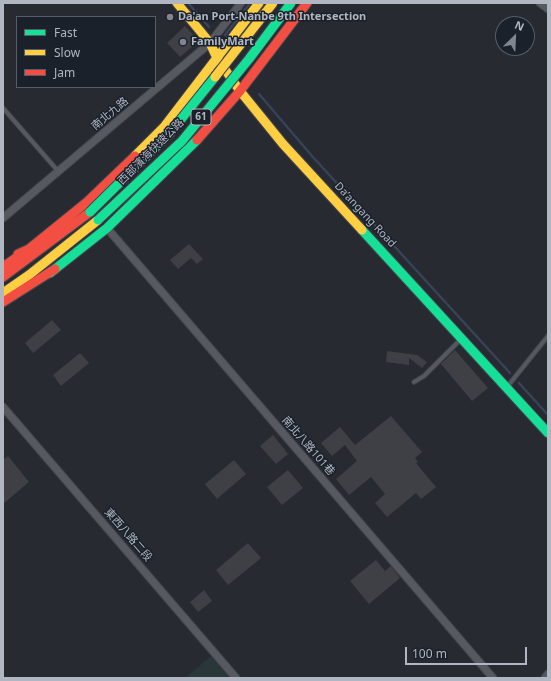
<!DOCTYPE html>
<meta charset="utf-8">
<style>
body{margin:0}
#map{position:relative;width:551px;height:681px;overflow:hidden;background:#272a31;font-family:"Noto Sans",sans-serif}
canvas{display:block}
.frame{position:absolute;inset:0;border:4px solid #b0b6c2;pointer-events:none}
.legend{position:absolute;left:16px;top:16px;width:140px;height:72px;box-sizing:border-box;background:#1b212a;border:1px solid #575d67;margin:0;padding:5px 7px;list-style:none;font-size:12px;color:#b0b6c2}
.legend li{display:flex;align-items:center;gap:8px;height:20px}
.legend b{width:20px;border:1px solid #575d67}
.north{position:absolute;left:495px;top:16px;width:40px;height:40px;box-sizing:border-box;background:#1b212a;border:1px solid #575d67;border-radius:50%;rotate:24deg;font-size:11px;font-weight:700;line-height:16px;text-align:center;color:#b0b6c2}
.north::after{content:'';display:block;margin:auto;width:14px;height:18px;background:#80858f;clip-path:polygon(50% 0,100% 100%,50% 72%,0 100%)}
.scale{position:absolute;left:405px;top:647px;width:122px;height:18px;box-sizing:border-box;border:2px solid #b0b6c2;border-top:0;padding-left:5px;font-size:12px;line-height:14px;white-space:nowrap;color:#b0b6c2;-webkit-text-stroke:3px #1b212a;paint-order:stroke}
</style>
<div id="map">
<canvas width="551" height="681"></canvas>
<div class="frame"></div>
<ul class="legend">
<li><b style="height:5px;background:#16e098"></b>Fast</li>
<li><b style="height:5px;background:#ffcf43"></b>Slow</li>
<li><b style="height:5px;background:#f24e42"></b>Jam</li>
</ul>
<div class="north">N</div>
<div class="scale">100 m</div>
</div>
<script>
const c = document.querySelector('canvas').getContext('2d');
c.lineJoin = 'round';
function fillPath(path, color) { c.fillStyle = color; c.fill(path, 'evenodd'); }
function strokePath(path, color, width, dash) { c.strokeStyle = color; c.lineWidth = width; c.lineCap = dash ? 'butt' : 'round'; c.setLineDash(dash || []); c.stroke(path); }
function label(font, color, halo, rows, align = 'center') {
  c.font = font + ' "Noto Sans","Noto Sans TC",sans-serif'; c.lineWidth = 3; c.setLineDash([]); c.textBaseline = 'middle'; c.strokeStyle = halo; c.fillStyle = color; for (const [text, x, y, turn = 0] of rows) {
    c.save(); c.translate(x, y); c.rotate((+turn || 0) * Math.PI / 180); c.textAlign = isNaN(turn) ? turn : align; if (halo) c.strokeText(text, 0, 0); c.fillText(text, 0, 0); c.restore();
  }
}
fillPath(new Path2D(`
 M211 656 230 678H185Z`), '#293739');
strokePath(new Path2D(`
 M188 3 209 27
 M225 35 250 3
 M259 94 312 156 510 373
 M519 383 548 415`), '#384358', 2.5);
fillPath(new Path2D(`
 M185 26 199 41 180 57 167 43Z
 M189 244 203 259 197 264 191 258 178 269 170 260Z
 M52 320 61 330 33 353 25 343Z
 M455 350 488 388 472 401 441 364Z
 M387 351 417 355 427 362 422 368 409 358V365L386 362Z
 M80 353 89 363 61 386 53 375Z
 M391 416 422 452 415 458 418 462 416 463 436 487 421 499 416 493 387 517 375 503 385 494 371 477 349 495 336 479 357 461 345 445 332 456 321 443 340 427 355 445Z
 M273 435 288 454 276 464 260 446Z
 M8 456 29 482 3 504V460Z
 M234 460 246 474 217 499 205 484Z
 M288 470 303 488 282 505 267 487Z
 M248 543 261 558 228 585 216 570Z
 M376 560 385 571 391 566 400 578 369 604 350 581Z
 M204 590 212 601 198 612 190 602Z`), '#3e4046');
const lane = new Path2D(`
 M3 108 58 171
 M414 382 424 376 461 339
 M507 387 548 336`);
const street = new Path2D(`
 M540 3 548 9
 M3 218 210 43 241 3
 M107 228 493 678
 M3 407 236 678
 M545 678 548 674`);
const fast = new Path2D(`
 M362 230 548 433
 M50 273 107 228 197 140`);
const slow = new Path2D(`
 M177 3 210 43 217 58 240 91 283 144 362 230
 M135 156 164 127 259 3
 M3 293 29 275 98 220`);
const jam = new Path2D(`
 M197 140 240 91 307 3
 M18 254 29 249 87 202 135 156
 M3 267 23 253
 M3 277 90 212
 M3 302 55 269`);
strokePath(lane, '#44464c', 5.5);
strokePath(street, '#44464c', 9);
strokePath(fast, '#44464c', 11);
strokePath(slow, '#44464c', 11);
strokePath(jam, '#44464c', 11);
strokePath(lane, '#565960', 3.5);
strokePath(street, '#565960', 7);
strokePath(fast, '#16e098', 9);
strokePath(slow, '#ffcf43', 9);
strokePath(jam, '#f24e42', 9);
const fastBridge = new Path2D(`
 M90 212 170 133 215 77
 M98 220 182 141 249 59 291 3`);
const slowBridge = new Path2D(`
 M215 77 273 3`);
strokePath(fastBridge, '#43464d', 11, []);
strokePath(slowBridge, '#43464d', 11, []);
strokePath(fastBridge, '#16e098', 9);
strokePath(slowBridge, '#ffcf43', 9);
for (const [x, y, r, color] of [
 [170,17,4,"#80858f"],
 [183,42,4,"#80858f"]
]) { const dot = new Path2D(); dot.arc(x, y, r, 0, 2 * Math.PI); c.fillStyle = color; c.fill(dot); strokePath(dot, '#1b212a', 1.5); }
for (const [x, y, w] of [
 [201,117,20]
]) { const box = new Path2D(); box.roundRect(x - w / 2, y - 8, w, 16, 3); c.fillStyle = '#1b212a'; c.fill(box); strokePath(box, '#b0b6c2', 1); }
label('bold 10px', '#b0b6c2', null, [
 ["61",201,117]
]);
label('bold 11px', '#b0b6c2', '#1b212a', [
 ["Da'an Port-Nanbe 9th Intersection",178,17],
 ["FamilyMart",191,42]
], 'left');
label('11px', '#b0b6c2', '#1b212a', [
 ["南北九路",110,114,-40],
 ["西部濱海快速公路",151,152,-45],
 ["Da’angang Road",365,215,47],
 ["南北八路101巷",308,446,49],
 ["東西八路二段",128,535,49]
]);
</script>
